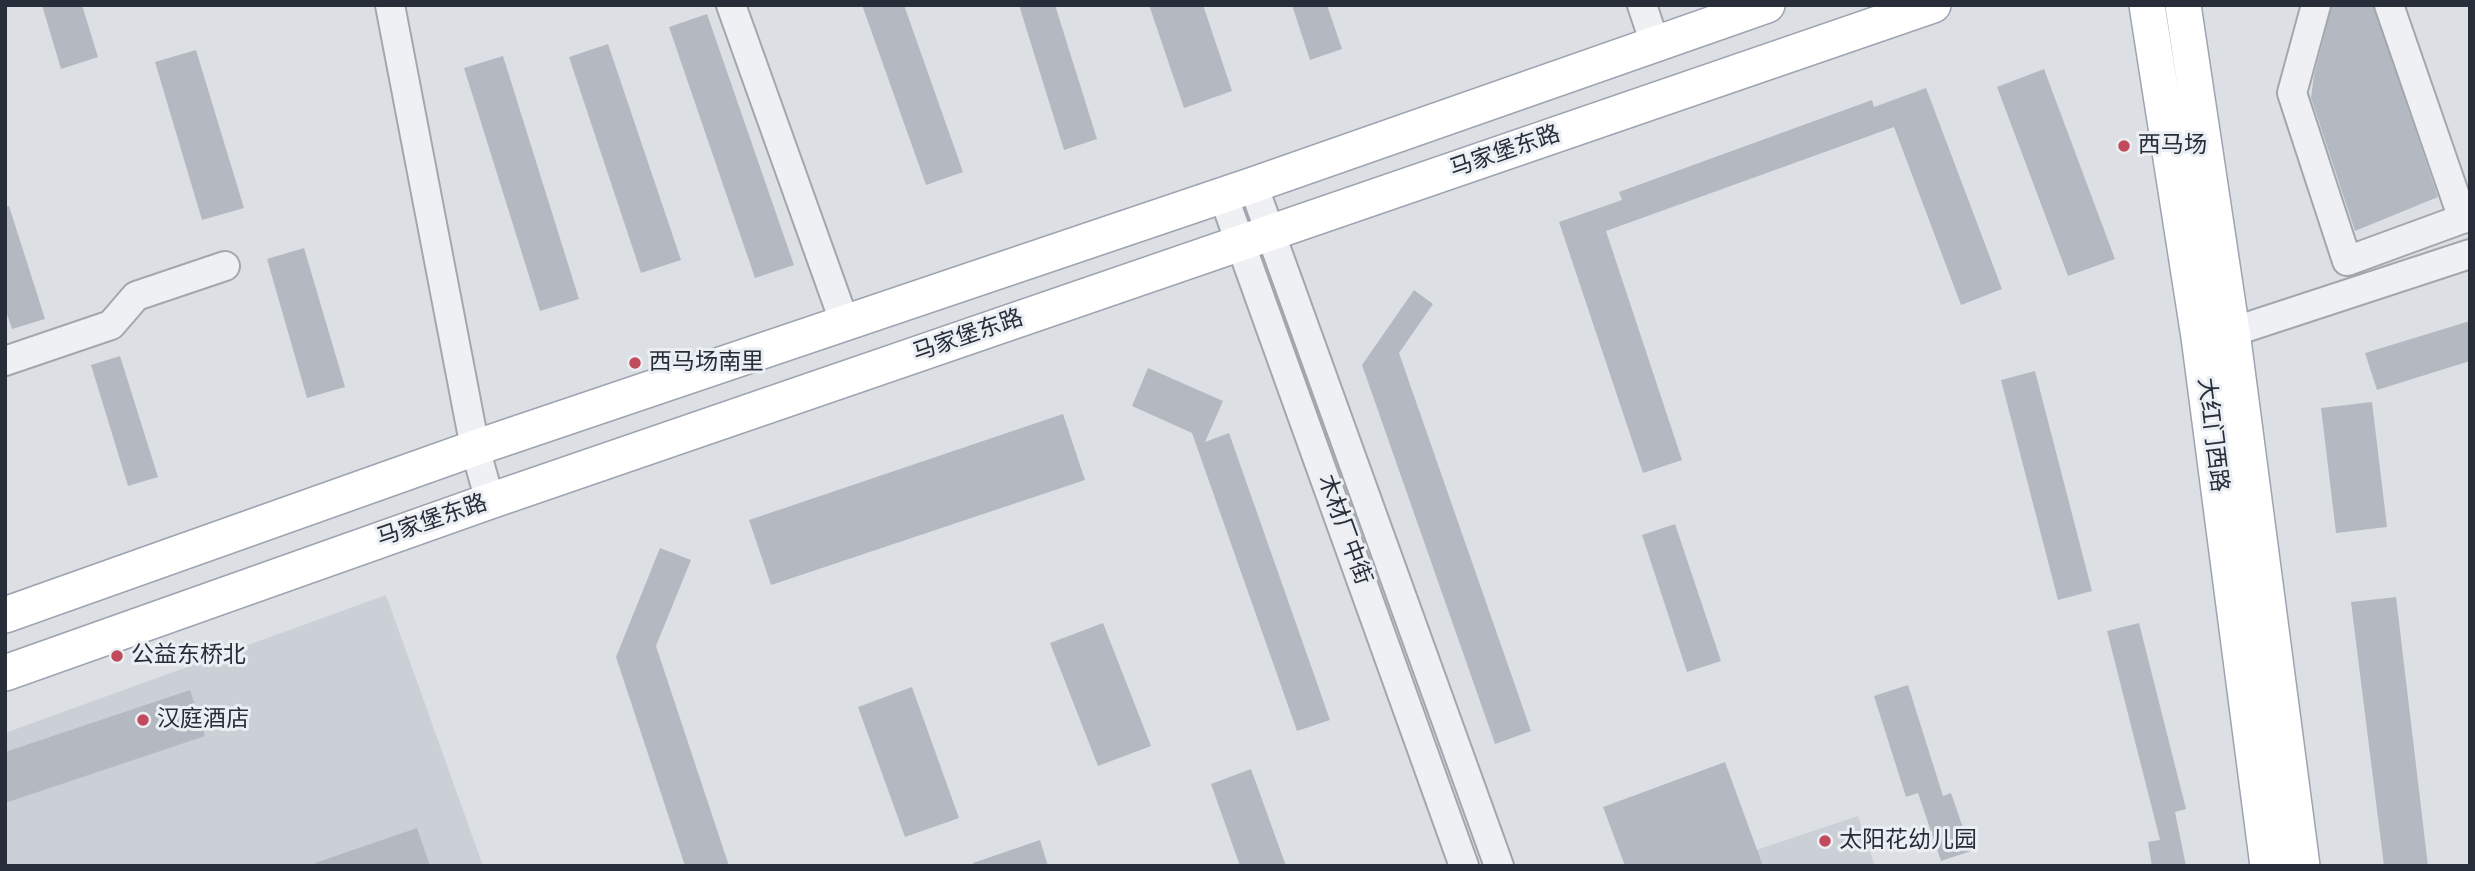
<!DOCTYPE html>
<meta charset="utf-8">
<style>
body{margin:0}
#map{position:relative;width:2475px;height:871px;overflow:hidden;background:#dce0e5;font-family:"Space Grotesk",sans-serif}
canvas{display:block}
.frame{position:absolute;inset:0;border:7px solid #272e3a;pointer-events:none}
</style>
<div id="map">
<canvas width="2475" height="871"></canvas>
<div class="frame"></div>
</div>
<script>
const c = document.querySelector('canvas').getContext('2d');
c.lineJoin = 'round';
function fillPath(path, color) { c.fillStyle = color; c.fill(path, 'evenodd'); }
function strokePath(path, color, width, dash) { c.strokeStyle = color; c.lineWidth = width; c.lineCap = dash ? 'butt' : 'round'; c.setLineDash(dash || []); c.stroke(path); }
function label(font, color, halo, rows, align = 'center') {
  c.font = font + ' "Space Grotesk","Noto Sans SC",sans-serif'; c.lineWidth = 6; c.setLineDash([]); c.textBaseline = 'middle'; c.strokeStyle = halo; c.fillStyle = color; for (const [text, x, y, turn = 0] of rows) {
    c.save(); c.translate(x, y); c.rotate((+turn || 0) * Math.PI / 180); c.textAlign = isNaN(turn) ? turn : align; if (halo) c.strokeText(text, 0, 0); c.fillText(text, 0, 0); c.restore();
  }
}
fillPath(new Path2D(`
 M386 595 483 866H5V733Z
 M1858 816 1875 866H1708Z`), '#cbcfd6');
fillPath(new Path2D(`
 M42 5H82L98 57 61 69Z
 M862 5H904L963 172 926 185Z
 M1019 5H1055L1097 139 1064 150Z
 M1149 5H1203L1232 91 1184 108Z
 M1292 5H1327L1342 49 1310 60Z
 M2332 5H2373L2438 197 2355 231 2311 98 2314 75Z
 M707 14 794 265 755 278 669 27Z
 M608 44 681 260 641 273 569 57Z
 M196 50 244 208 202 220 155 62Z
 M503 56 579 299 540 311 464 68Z
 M2044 69 2115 259 2068 276 1997 87Z
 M1926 88 2002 289 1961 305 1894 127 1606 231 1682 460 1643 473 1559 222 1622 200 1619 192 1872 100 1874 107Z
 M9 206 45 319 12 329 5 308V207Z
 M304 248 345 387 307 398 267 259Z
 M1414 290 1433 304 1399 353 1531 731 1495 744 1362 365Z
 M2470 321V361L2377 390 2365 353Z
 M120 356 158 477 128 486 91 365Z
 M1148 368 1223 401 1205 442 1229 433 1330 720 1297 731 1192 433 1132 406Z
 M2035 371 2092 591 2058 600 2001 380Z
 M2372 402 2387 527 2336 533 2321 408Z
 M1063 414 1085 480 771 585 749 520Z
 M1675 524 1721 661 1687 672 1642 535Z
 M660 548 691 560 656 646 729 866H685L616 657Z
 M2396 597 2428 866H2384L2351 602Z
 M1103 623 1151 746 1098 766 1050 643Z
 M2139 623 2186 809 2175 812 2186 866H2152L2148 842 2160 840 2107 631Z
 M1908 685 1943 796 1951 793 1971 851 1941 861 1918 793 1906 797 1874 696Z
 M912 687 959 818 905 837 858 707Z
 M190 690 205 736 5 803V752Z
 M1725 762 1763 866H1625L1603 807Z
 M1251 769 1286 866H1240L1211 784Z
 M417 828 430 866H316L315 863Z
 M1040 840 1048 866H974L973 863Z`), '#b4b9c1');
const minor = new Path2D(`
 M390 5 475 448 490 501
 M731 5 844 321
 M1642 5 1655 44
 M2316 5 2292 93 2347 261 2470 216
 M2389 5 2463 219
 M1253 185 1499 866
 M1223 195 1464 866
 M2232 332 2470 254
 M5 361 111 325 136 296 225 266`);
const major = new Path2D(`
 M2147 5 2199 337 2268 866
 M2183 5 2232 332 2302 866
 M5 615 475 448 1253 185 1767 5
 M5 673 490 501 1933 5`);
strokePath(minor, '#a2a7ae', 32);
strokePath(major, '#9da4b0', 38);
strokePath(minor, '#eff0f4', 28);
strokePath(major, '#fff', 35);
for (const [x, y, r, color] of [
 [2124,146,7,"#c14a5c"],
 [635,363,7,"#c14a5c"],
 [117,656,7,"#c14a5c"],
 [143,720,7,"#c14a5c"],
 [1825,841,7,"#c14a5c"]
]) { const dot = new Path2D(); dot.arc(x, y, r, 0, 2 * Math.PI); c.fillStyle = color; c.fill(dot); strokePath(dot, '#ebeff3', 2.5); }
label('23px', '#272e3a', '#ebeff3', [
 ["西马场",2138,146],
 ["西马场南里",649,363],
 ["公益东桥北",131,656],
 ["汉庭酒店",157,720],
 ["太阳花幼儿园",1839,841]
], 'left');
label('23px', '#272e3a', '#ebeff3', [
 ["马家堡东路",1505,152,-19],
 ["马家堡东路",968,336,-19],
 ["大红门西路",2212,435,83],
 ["马家堡东路",432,521,-19],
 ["木材厂中街",1344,530,70]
]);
</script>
